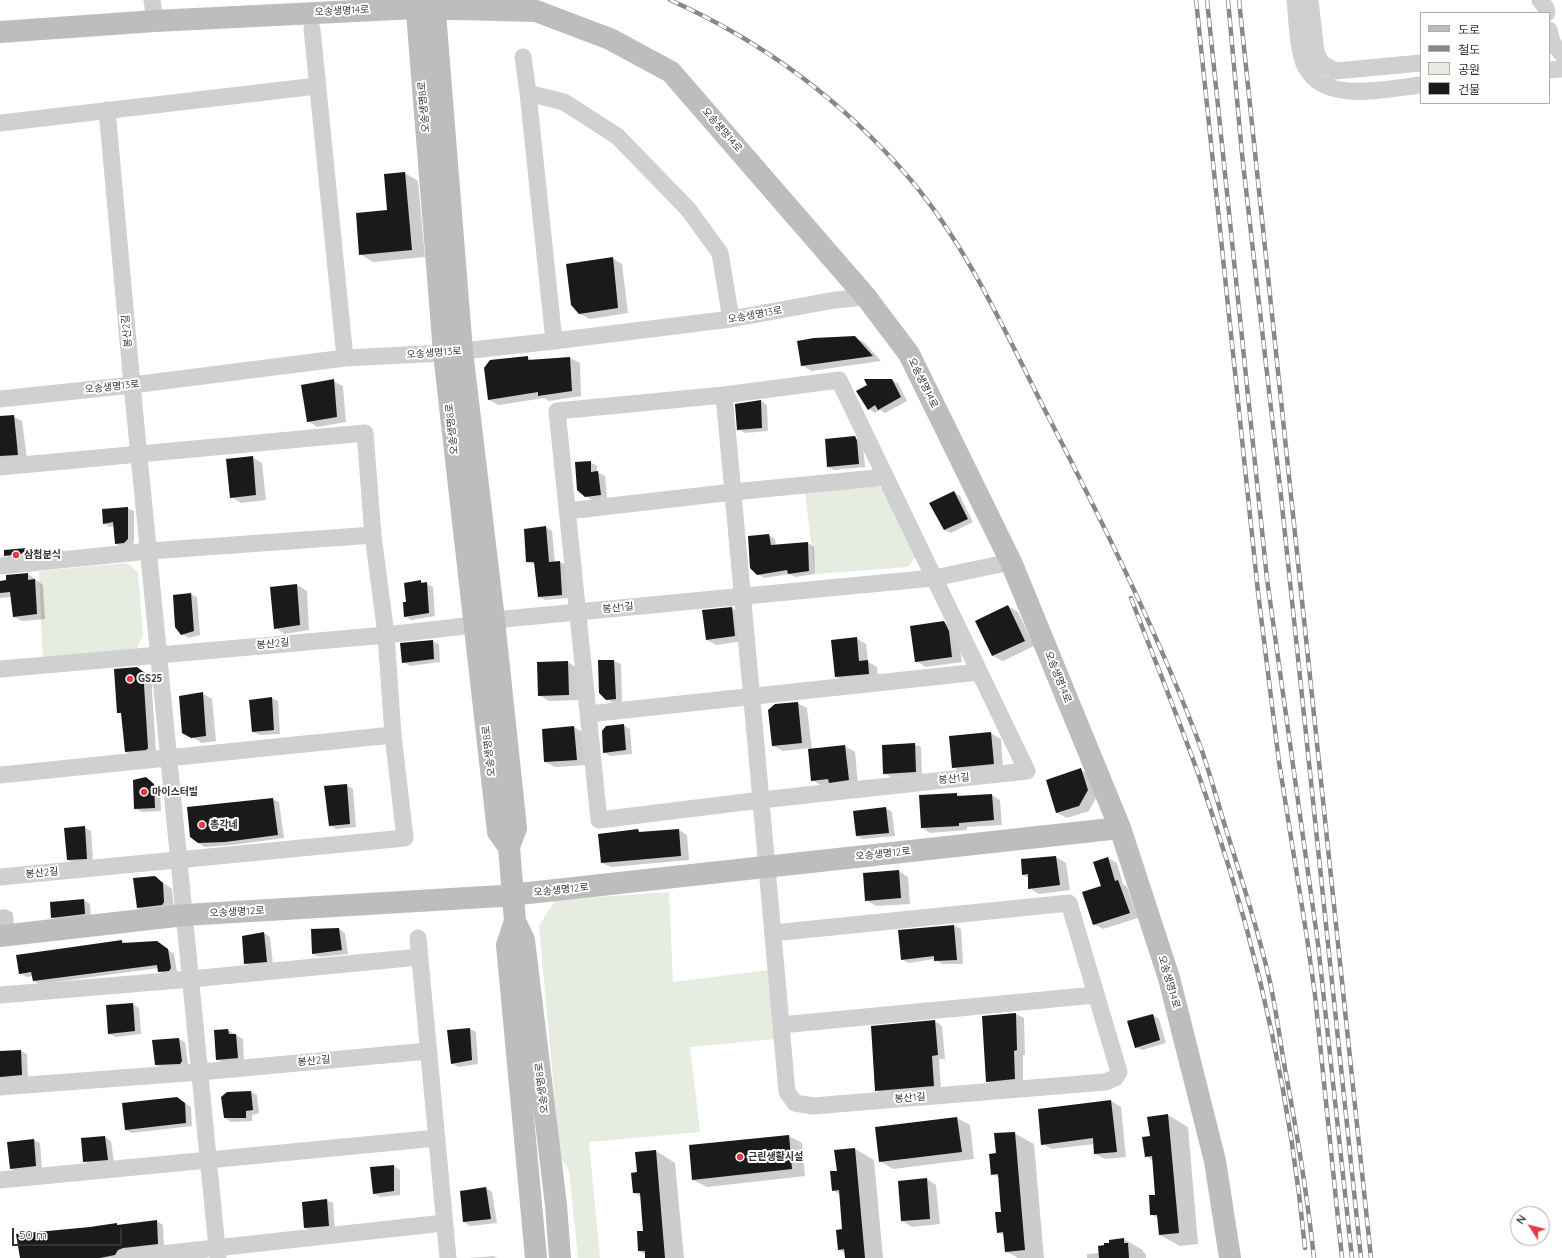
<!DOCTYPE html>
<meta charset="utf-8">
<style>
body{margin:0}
#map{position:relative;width:1562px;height:1258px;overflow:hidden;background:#fff;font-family:Quicksand,"Noto Sans KR",sans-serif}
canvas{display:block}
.legend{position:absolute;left:1420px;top:12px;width:130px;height:92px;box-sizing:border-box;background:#fff;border:1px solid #adadad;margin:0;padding:5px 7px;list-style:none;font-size:12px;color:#333}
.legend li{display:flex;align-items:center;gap:8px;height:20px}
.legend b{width:20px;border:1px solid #adadad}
.north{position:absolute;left:1510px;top:1206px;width:40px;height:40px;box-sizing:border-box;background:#fff;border:1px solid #adadad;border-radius:50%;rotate:306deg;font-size:11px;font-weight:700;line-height:16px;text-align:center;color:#333}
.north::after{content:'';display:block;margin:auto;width:14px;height:18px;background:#e63946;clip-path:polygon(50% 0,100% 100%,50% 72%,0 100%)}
.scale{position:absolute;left:12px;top:1228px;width:110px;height:18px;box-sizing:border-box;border:2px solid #333;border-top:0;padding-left:5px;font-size:12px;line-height:14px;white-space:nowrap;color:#333;-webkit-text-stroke:3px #fff;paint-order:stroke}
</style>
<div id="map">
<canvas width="1562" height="1258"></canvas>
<ul class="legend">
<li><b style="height:5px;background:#bdbdbd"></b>도로</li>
<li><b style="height:5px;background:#888"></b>철도</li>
<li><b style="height:11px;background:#e6ecdf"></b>공원</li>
<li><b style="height:11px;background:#1a1a1a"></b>건물</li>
</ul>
<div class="north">N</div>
<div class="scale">50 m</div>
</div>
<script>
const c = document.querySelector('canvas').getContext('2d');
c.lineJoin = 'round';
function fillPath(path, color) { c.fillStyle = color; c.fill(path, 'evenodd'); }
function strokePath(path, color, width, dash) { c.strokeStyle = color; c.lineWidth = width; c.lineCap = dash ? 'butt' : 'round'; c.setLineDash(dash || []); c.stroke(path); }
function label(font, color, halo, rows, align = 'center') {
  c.font = font + ' Quicksand,"Noto Sans KR",sans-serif'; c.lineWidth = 4; c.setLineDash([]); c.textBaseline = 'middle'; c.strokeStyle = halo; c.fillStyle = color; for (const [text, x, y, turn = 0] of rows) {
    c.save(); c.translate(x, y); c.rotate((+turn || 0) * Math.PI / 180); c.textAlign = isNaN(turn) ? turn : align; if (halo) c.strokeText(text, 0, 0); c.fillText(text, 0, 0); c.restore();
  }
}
fillPath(new Path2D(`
 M878 486 884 490 918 553 908 567 815 574 805 493Z
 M127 563 138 572 143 635 134 656 43 664 39 571Z
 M669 892 673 982 769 970 775 1039 690 1047 700 1132 589 1142 600 1258H578L569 1171 561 1158 559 1145 539 926 555 900Z`), '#e6ecdf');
fillPath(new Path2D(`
 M405 173 418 181 425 257 373 262 360 254 389 211Z
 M612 258 622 264 628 313 590 319 580 314Z
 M855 337 865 343 881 361 811 371 802 365Z
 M527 357 532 360 570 358 580 363 581 396 549 401 544 398 499 405 489 400Z
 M891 380 898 383 907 401 885 413 880 410 875 413 869 409Z
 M333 381 343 386 346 422 317 427 308 421Z
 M761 401 767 405 768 431 745 433 738 429Z
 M13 416 22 421 27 459 0 461V417Z
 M855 437 861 441 863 445 865 467 834 470 828 467Z
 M252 457 262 463 266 500 241 503 231 497Z
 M590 462 597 466V472L605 476 607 498 592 500 586 496Z
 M954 492 960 496 973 522 951 533 944 530Z
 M127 508 134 511V542L131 546 122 547 116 544 114 526 110 527 104 523Z
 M546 527 552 531 555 562H560L566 565 568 598 545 600 539 597 536 565 527 562Z
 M769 535 775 539 776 546 808 543 814 547 815 574 795 577 789 574 764 578 758 574Z
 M27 549 33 553V556L11 559 5 555Z
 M28 574 43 585 45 619 22 621 14 617 12 597 0 598V582Z
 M420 581 433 587 435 616 411 620 405 616 407 603Z
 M297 585 307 591 309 630 285 634 275 628 271 588Z
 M191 594 197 597 200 635 189 638 182 634Z
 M1008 606 1018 612 1034 646 1003 661 993 656Z
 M732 608 741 614 744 641 716 645 707 640Z
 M944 622 954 628 958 638 962 662 926 667 916 661Z
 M856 638 866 644 868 662 877 667 878 679 846 682 836 677Z
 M433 641 439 644 440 662 410 666 403 662 401 644Z
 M599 661H614L621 664 622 702 613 703 607 699Z
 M568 662 577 668 579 700 549 701 539 695Z
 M137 668 153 678 152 690 156 753 134 756 126 752 122 714 118 712Z
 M202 693 212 699 216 741 202 743 183 732Z
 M272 698 278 701 280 734 260 735 253 732Z
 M797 703 807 708 812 750 845 746 855 752 858 786H822L812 780 809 748 783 751 773 746Z
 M623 725 630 729 632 754 610 756 604 752Z
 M574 727 584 733 586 765 555 767 545 762Z
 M991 733 1001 739 1003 769 963 773 953 767Z
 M914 744 921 747 922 775 891 777 884 773Z
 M1081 770 1091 775 1097 796 1089 811 1067 818 1057 813Z
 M146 779 160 789 161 811 142 812 135 808Z
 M346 785 353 789 356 827 336 829 330 825Z
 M957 794 962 797 992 795 1000 800 1002 825 967 827V830L930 833 922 828 920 796Z
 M272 799 279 802 284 838 232 845 205 847 198 843Z
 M886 808 892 812 895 836 863 839 857 836Z
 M84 827 91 831 93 862 75 864 68 860Z
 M679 830 687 835 689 860 611 867 602 863 638 831 643 833Z
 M1056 857 1066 863 1070 890 1039 894 1029 888V878L1023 875Z
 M1108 858 1117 863 1123 884 1127 887 1138 918 1103 929 1094 924Z
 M899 871 908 877 910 904 876 906 866 900Z
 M155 877 172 889 174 908 147 913 137 907Z
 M84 900 90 904 91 917 58 921 52 917Z
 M6 909 13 913 14 926 0 929V910Z
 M954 926 961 929 963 964H942L935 959 908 963 902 959 899 931Z
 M339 929 345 933 348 954 319 957 313 954Z
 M264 933 270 937 273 965 252 967 245 963Z
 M122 941 127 944 163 946 174 954 177 972 165 975 159 971V968L40 984 34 981 33 976 27 977 20 973Z
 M133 1004 139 1008 141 1034 116 1037 109 1034Z
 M1016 1014 1024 1018 1025 1055H1023V1084L995 1086 987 1081Z
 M1153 1015 1159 1019 1166 1043 1142 1050 1136 1047Z
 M935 1021 942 1026 945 1059H939L941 1090 884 1095 876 1090Z
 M470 1029 476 1032 478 1064 458 1067 452 1063Z
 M228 1030 243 1039 244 1062 223 1063 217 1059Z
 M179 1039 185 1042 188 1065 162 1068 156 1065Z
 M21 1051 27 1054 28 1078 5 1081 0 1078V1052Z
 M251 1092 257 1095 259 1113 252 1115V1121L231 1122 225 1118Z
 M177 1098 191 1107 192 1126 132 1133 126 1130Z
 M1111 1101 1121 1107 1126 1157 1105 1159 1095 1154V1144L1052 1149 1042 1144 1039 1110Z
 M1168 1115 1188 1127 1198 1244 1180 1246 1160 1235 1158 1218 1151 1214 1157 1196 1153 1161 1146 1156 1151 1137Z
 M957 1118 970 1125 974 1159 893 1169 880 1161 876 1128Z
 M1014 1133 1034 1144 1044 1258H1018L1006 1251 1005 1236 998 1232 1003 1213 1000 1178 992 1174 997 1154Z
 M789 1136 802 1143 805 1176 707 1187 693 1180Z
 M105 1137 111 1141 114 1163 91 1165 84 1161Z
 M34 1140 40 1143 42 1170 17 1172 11 1168Z
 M855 1149 874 1160 883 1258H846L845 1253 838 1249 843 1230 840 1195 833 1190Z
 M656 1151 675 1163 684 1258H646V1255L639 1251 644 1232 641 1197 634 1193 638 1173Z
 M394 1166 400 1170V1195L380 1197 374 1193Z
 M927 1179 936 1185 940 1224 912 1227 902 1221Z
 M486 1188 492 1192 497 1223 470 1226 464 1222Z
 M326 1200 333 1203 335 1229 312 1231 305 1228Z
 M157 1221 163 1225 164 1247 121 1258H21L91 1228 116 1224 120 1226Z
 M1124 1239 1143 1250V1252L1146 1254V1258H1087V1254L1099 1253 1110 1244Z
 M493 1256 497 1258H470Z`), '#0003');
fillPath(new Path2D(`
 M405 172 412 250 359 255 356 213 387 210 384 174Z
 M613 257 618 308 579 314 571 305 566 264Z
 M855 336 873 356 801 366 797 341 814 338Z
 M528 356V360L570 357 572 391 538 396V392L488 400 484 368 490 360Z
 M334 379 337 417 307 422 301 385Z
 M864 379H892L901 397 878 410 875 405 868 410 856 391 867 385Z
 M761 400 762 428 737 430 735 404Z
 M14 415 18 455 0 456V416Z
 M855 436 857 441 859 464 827 467 825 439Z
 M253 456 256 495 230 498 226 459Z
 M591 461V472L598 471 601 495 585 497 577 490 575 462Z
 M954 491 968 519 944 530 929 503Z
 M128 507V539L124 543 115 544 113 522 103 524 102 509Z
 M546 526 549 562 560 561 562 595 538 597 534 562H526L524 529Z
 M769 534 771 545 808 542 809 571 788 574 787 570 757 575 750 568 748 536Z
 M27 548V553L4 556V550Z
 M28 573V580L35 579 37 614 13 617 10 592 0 593V581L6 580V575Z
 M421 580V583L427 582 429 613 404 617 403 602H406L404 583Z
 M297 584 300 625 274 629 270 587Z
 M191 593 194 631 181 635 175 627 173 595Z
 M1008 605 1025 641 992 656 975 621Z
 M732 607 735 636 706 640 702 610Z
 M944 621 949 631 952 657 915 662 910 626Z
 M857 637 859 661 868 660 869 674 835 677 831 640Z
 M433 640 434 659 402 663 400 643Z
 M598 660H614L616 699 606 700 599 693Z
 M568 661 569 695 538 696 537 662Z
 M137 667 145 673 144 685 148 748 146 750 125 752 121 713H117L114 669Z
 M203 692 206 736 191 738 182 733 179 696Z
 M272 697 274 730 252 732 249 700Z
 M798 702 802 743 772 746 768 710 775 704Z
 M624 724 626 750 603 753 602 731 606 726Z
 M574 726 577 760 544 762 542 729Z
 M991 732 994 764 952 768 949 736Z
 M915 743 916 772 883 774 882 745Z
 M845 745 849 780 829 783 828 779 811 781 808 749Z
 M1081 768 1088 790 1079 806 1056 813 1046 780Z
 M146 777 154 784 155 808 134 809 133 780Z
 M347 784 350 824 329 826 324 786Z
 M957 793V796L992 794 994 820 959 823V826L921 828 919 795Z
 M273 798 278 835 225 842 198 843 190 837 187 807Z
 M886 807 889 833 856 836 853 811Z
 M85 826 87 859 67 860 64 828Z
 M638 829 639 832 679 829 681 856 601 863 598 834Z
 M1056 856 1060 885 1028 889V874L1022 875 1021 859Z
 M1108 857 1115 881 1118 880 1130 913 1093 925 1082 892 1101 886 1093 862Z
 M899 870 901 898 865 901 863 873Z
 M155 876 163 883 164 902 162 905 137 908 133 878Z
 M84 899 85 914 51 918 50 902Z
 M954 925 957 960 934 961V956L901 960 898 930Z
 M339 928 342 950 312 954 311 929Z
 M264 932 267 962 244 964 242 936Z
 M122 940V943L157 941 168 949 171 968 169 971 158 972 157 965 33 981 31 972 19 974 16 955Z
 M133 1003 135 1031 108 1034 106 1005Z
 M1016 1013 1017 1050 1014 1051 1015 1079 986 1082 982 1016Z
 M1153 1014 1160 1040 1135 1048 1127 1021Z
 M935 1020 938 1055 932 1056 934 1086 875 1091 871 1026Z
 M470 1028 472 1060 451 1064 447 1030Z
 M228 1029 229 1034H236L238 1058 216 1060 214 1030Z
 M179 1038 182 1061 180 1064 155 1065 152 1040Z
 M21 1050 22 1075 0 1077V1051Z
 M251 1091 253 1110 246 1111V1118H224L221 1097 227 1092Z
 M177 1097 185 1103 186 1123 125 1130 122 1103Z
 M1111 1100 1117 1152 1094 1154 1093 1138 1041 1145 1038 1109Z
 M1168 1114 1179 1233 1159 1235 1157 1215H1150L1149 1195H1155L1152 1156 1145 1157 1142 1137 1150 1136 1147 1117Z
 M957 1117 962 1152 879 1162 875 1127Z
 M1015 1132 1025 1250 1005 1252 1003 1232 997 1233 995 1212H1001L998 1174 991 1175 989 1154 996 1153 994 1133Z
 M789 1135 792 1169 692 1180 689 1145Z
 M105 1136 108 1160 83 1162 81 1138Z
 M34 1139 36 1166 10 1169 7 1142Z
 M855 1148 865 1258H845L844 1249 838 1250 836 1230 842 1229 839 1190 832 1191 830 1171H837L834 1150Z
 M656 1150 665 1258H645V1251H638L637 1231H643L640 1193H633L631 1173 637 1172 635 1152Z
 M394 1165V1191L373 1194 370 1167Z
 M927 1178 930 1219 901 1221 898 1181Z
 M486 1187 491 1219 463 1222 460 1191Z
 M327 1199 329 1226 304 1228 302 1202Z
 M157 1220 158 1244 123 1248 118 1250 115 1255 100 1258H20L16 1234 90 1227 117 1223V1225Z
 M1124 1238V1243H1128L1129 1258H1099L1098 1246 1104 1245V1243H1109V1240Z`), '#1a1a1a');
strokePath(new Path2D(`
 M152 0 155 21
 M1295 0C1297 20 1297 42 1303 61 1319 106 1385 89 1421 85
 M1310 0 1316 52 1321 63 1335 71 1421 63
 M1540 0 1546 8 1547 13
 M312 29 345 358
 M1549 30 1552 42 1561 53
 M523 57 528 93
 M1549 70 1562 69
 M107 110 132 385 218 1258
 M0 123 317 86
 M554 341 528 93 564 102 617 136 688 209 720 253 731 319
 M839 380 1027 771 761 800 599 820 557 411 724 395Z
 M724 395C746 627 766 860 787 1092L795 1103 813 1106 1105 1082 1115 1078 1119 1072 1069 903 773 933
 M0 399 132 385 345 358 444 353 554 341 731 319 835 300 866 297
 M0 467 365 433 373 535 386 635 393 735 405 838 0 877
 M567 511 733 492 886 477
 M0 566 149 551 373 535
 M494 620 934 578 1011 562
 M0 669 386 635 474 625
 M588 714 979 672
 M0 775 393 735
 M418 938 448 1258
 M0 995 191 979 419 957
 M781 1025 1095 995
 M0 1087 200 1072 428 1051
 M0 1180 437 1138
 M124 1258 444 1223`), '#d0d0d0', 17);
strokePath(new Path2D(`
 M416 0 444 353 498 832 509 847
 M434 0 462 351 494 620 516 828 509 847 515 921 524 940 556 1205 560 1258
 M0 32 155 21 416 8 536 11 610 39 671 72 866 297 909 354 1011 562 1120 828 1169 978 1215 1161 1230 1258
 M515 921 507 945 536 1258
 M0 936 185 915 501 896 1120 828`), '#bdbdbd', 22);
const rail = new Path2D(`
 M670 0C762 41 844 102 910 179 970 250 1008 338 1050 420 1105 527 1159 636 1201 748 1210 774 1217 800 1225 826 1241 877 1258 929 1270 982 1276 1010 1280 1040 1285 1069 1297 1132 1307 1194 1314 1258
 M1196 0 1258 592 1279 762 1307 938 1315 995 1342 1258
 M1207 0 1267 579 1318 944 1352 1258
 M1228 0 1242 154 1281 496 1361 1258
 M1239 0 1371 1258
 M1131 598C1159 672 1190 745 1214 820 1260 959 1291 1103 1305 1248`);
strokePath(rail, '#888', 4.5);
strokePath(rail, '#fff', 3, [9]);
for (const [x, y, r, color] of [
 [16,555,4,"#e63946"],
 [130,679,4,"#e63946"],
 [144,792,4,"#e63946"],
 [202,825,4,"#e63946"],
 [740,1157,4,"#e63946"]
]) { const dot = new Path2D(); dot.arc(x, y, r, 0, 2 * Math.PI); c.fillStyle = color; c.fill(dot); strokePath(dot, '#fff', 1.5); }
label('10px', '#333', '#fff', [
 ["오송생명14로",342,11,-3],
 ["오송생명8로",424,107,-95],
 ["오송생명14로",722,130,49],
 ["오송생명13로",755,315,-10],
 ["봉산2길",127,331,-95],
 ["오송생명13로",434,353,-4],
 ["오송생명14로",923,383,64],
 ["오송생명13로",112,387,-6],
 ["오송생명8로",452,429,-96],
 ["봉산1길",618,608,-6],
 ["봉산2길",273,644,-5],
 ["오송생명14로",1058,677,68],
 ["오송생명8로",489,751,-97],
 ["봉산1길",954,779,-6],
 ["오송생명12로",883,854,-6],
 ["봉산2길",42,873,-5],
 ["오송생명12로",561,890,-6],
 ["오송생명12로",237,912,-3],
 ["오송생명14로",1169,982,74],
 ["봉산2길",314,1061,-5],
 ["오송생명8로",542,1088,-97],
 ["봉산1길",910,1098,-5]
]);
label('bold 10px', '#333', '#fff', [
 ["삼첩분식",24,555],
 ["GS25",138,679],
 ["마이스터빌",152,792],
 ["총각네",210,825],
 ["근린생활시설",748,1157]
], 'left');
</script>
